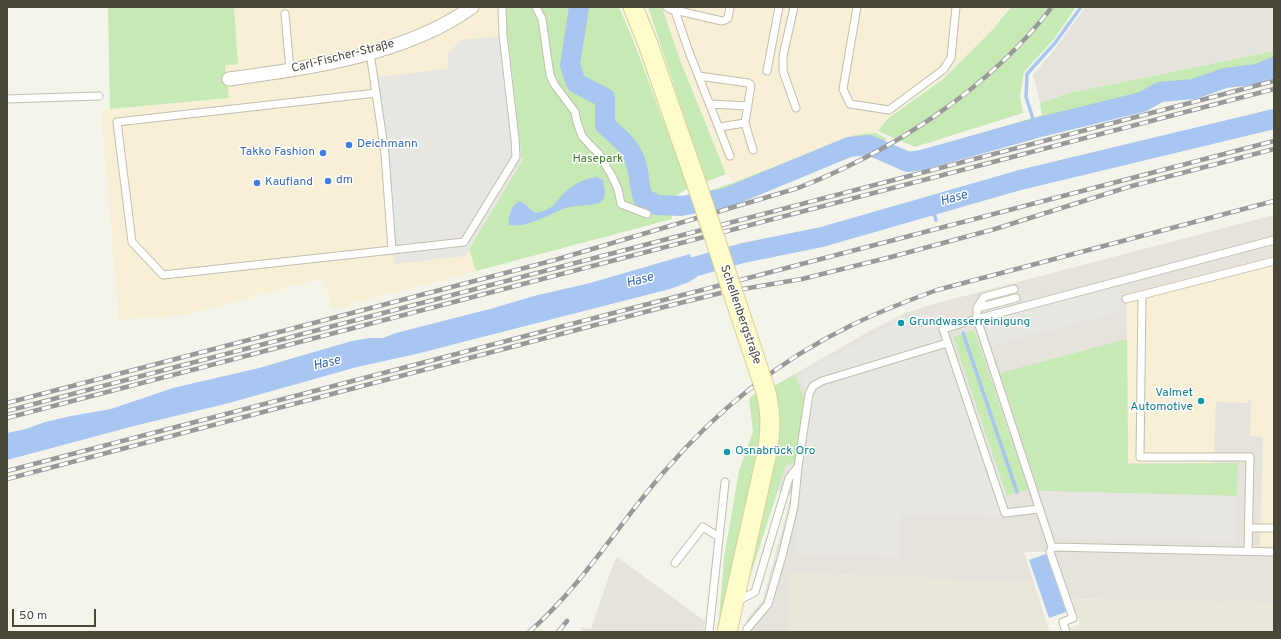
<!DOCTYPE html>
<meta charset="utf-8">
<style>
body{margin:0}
#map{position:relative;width:1281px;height:639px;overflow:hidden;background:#f5f4eb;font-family:Overpass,sans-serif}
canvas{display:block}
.frame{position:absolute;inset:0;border:8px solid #4a4638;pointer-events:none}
.scale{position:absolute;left:12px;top:609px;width:84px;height:18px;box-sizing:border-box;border:2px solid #4a4638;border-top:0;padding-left:5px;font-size:12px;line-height:14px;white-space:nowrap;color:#4a4638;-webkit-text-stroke:3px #fff;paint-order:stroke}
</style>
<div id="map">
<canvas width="1281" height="639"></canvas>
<div class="frame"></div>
<div class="scale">50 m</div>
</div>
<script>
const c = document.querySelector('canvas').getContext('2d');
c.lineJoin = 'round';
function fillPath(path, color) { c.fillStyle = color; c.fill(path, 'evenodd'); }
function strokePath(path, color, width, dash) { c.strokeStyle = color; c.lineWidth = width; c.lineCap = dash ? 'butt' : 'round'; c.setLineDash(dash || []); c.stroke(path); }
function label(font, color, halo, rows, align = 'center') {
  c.font = font + ' Overpass,sans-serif'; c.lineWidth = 3; c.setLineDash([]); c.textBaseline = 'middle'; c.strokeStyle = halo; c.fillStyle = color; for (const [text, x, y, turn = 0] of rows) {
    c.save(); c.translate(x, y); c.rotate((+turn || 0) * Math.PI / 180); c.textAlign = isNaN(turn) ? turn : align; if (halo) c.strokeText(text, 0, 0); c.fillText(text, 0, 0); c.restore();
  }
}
fillPath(new Path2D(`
 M789 573 1034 583 1050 632H788Z
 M1071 599 1274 603V632H1056L1080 624Z`), '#e9e7d9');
fillPath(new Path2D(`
 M234 7H502L503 35 469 249 476 271 332 309 323 278 184 315 119 320 101 110 229 98 225 65 238 63Z
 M662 7H1009L992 29 941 79 885 119 876 133 854 135 735 182 726 174 680 60Z
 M1274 215V603L1071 599 1054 552H1024L1034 583 790 573 788 632H744L747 619 763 600 791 495 777 491 786 465 805 401 795 374 868 332 904 314 930 305Z`), '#f7efd6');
fillPath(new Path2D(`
 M1085 7H1274V51L1069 93 1040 103 1033 75 1057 46Z
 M1274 215V256L1126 294 1127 339 1128 463H1214L1216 402 1248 403V401H1251L1250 436 1263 437 1260 546 1274 547V603L1071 599 1054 552H1024L1034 583 790 573 788 632H744L747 619 763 600 791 495 777 491 786 465 805 401 795 374 868 332 904 314 930 305Z
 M617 557 705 621 703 632H580L582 627 591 629 612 567Z`), '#e5e3dc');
fillPath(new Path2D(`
 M108 7H234L238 64 225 65 229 98 110 109Z
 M502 7H619L634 42 688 188 670 200 672 219 476 271 469 249 522 161 503 35Z
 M648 7H662L680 60 726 174 706 182Z
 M1011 7H1076L1054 39 1024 72 1020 96 1023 113 915 147 878 131 887 119 943 79 993 29Z
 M1274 51V74L1031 135 905 171 895 159 1042 115 1040 103 1069 93Z
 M876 133 887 139 874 147 869 145 849 147 726 198 712 201 709 191 735 182 855 135Z
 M974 330 1028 489 1007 496 953 337Z
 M1127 339 1128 464 1238 463 1237 496 1039 491 1000 373Z
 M795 374 805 401 795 462 786 465 749 580C755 553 761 525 767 498 776 460 786 426 774 386Z
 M757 392C762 411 762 429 759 447L718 629 724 558 739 471 753 432 749 399Z`), '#c7e9b4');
fillPath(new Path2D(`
 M508 35 522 161 465 256 395 264 374 78 449 68 447 54 462 40Z
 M1120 286 1121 312 991 346 983 322Z
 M940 314 1011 510 1012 518 901 515 900 558 796 554 800 463 809 401 800 375 905 317Z
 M1039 491 1237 496 1236 542 1056 538Z`), '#e7e6e2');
fillPath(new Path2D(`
 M596 177 603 180C604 187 607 195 602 201 595 207 576 204 566 208 548 214 529 228 509 225 508 216 511 205 520 201 526 204 529 209 535 213 557 210 555 199 570 188 578 182 586 179 596 177Z
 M690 254 697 277 689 282 670 289 416 354 357 367 229 403 134 426 7 460V433L26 429 45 422 71 416 111 409 173 388 259 368 352 341 370 338H383L396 333 490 309 534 296 590 283Z
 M1046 554 1066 612 1049 618 1029 560Z`), '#a7c6f1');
strokePath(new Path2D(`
 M1036 128 1026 97 1027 74 1055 43 1081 7
 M932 206 936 220
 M963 333 1017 492`), '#a7c6f1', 3.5);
strokePath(new Path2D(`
 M579 7 570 65 576 83 605 98V125C619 137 633 148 637 167 640 178 639 188 643 198L657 205 681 206 726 198 849 147 869 145 908 162 922 160 1036 128 1142 102 1160 92 1194 89 1225 78 1258 74 1274 67
 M669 274 743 253 822 237 1020 180 1274 119`), '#a7c6f1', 20);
const lane = new Path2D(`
 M536 7 542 19 550 75 554 84 575 112 577 122 582 136 590 145 599 154 612 176 618 189 621 204 647 214
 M667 7 670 9 722 21 725 20 728 18 730 7
 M794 7 783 56V71L796 108
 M857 7 843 89 850 104 889 110 943 70 951 58 956 7
 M675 11 689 52 730 156
 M285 14 290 70
 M370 53 376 93 117 122 132 242 163 275 392 250
 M767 71 779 7
 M699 76 748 83 751 85 745 123 753 150
 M376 93 385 154 392 250 464 242 516 157 515 139 503 35 502 7
 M7 99 99 96
 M710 104 748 106
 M719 127 745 123
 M1014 289 984 297 977 308V319L1274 240
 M1142 295 1140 457H1250L1248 551
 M1126 299 1274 261
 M977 308 1016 298
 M1039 509 1005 513 943 329 977 319 1052 547 1050 552 1073 618 1063 622 1066 632
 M1249 528H1274
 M1052 547 1274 552
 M675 563 703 527 719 537
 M737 598H743L755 592 789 478 798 467
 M747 629 768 604 782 556 794 507 798 467 809 394 813 386 822 381 947 343
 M709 632 725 482`);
const street = new Path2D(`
 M229 79C308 68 406 55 472 7`);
const secondary = new Path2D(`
 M633 7 648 44 697 185
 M727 632 768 448C771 427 771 410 765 389`);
strokePath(lane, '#c1bead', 9);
strokePath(street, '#c1bead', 15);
strokePath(secondary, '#d5d09a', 21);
strokePath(lane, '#fff', 7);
strokePath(street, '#fff', 13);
strokePath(secondary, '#fffccb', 19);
const rail = new Path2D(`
 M7 403 555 260 798 188C893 151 989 89 1052 7
 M7 411 1274 81
 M7 418 1274 89
 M7 471 1274 141
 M7 479 668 306 725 292 802 279 891 257 995 229 1128 187 1274 149
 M529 632C583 585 617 526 663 473 715 412 778 361 850 326 878 312 907 301 937 290L1274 201
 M558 632 567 621`);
strokePath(rail, '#999', 4.5);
strokePath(rail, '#fff', 3, [9]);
const secondaryBridge = new Path2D(`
 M697 185 765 389`);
strokePath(secondaryBridge, '#d5d09a', 21, []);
strokePath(secondaryBridge, '#fffccb', 19);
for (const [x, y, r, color] of [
 [349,145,4,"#3f7fe0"],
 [323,153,4,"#3f7fe0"],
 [328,181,4,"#3f7fe0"],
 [257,183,4,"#3f7fe0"],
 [901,323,4,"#0f9aa8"],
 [1201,401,4,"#0f9aa8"],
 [727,452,4,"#0f9aa8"]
]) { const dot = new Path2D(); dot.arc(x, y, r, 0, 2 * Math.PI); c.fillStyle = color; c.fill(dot); strokePath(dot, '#fff', 1.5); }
label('12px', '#4a4638', '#fff', [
 ["Carl-Fischer-Straße",343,57,-14],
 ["Schellenbergstraße",740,315,71]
]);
label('12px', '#366cbe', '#fff', [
 ["Deichmann",357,145],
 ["Takko Fashion",315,153,"right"],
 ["dm",336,181],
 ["Kaufland",265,183]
], 'left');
label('12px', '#3a7d2a', '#fff', [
 ["Hasepark",598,160]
]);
label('12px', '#0d838f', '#fff', [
 ["Grundwasserreinigung",909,323],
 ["Valmet",1193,394,"right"],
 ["Automotive",1193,408,"right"],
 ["Osnabrück Oro",735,452]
], 'left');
label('italic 13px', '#2f65b8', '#fff', [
 ["Hase",954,199,-16],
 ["Hase",640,281,-15],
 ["Hase",327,364,-14]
]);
</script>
